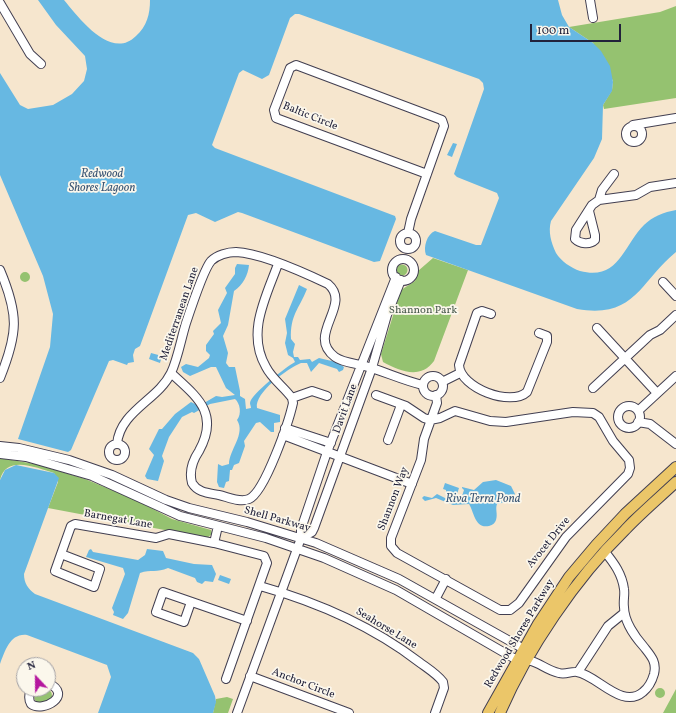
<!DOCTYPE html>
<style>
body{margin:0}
#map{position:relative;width:676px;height:713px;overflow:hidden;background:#f6e6ce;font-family:Vollkorn,serif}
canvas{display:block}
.north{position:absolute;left:16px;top:657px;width:40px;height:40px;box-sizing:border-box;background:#fbf7ec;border:1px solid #a4a2a5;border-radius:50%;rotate:338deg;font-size:11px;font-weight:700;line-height:16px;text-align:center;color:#22223b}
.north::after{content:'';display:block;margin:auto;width:14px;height:18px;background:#b5179e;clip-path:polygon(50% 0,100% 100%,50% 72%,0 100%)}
.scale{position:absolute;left:530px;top:24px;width:91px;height:18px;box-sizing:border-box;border:2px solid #22223b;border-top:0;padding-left:5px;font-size:12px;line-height:14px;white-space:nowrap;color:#22223b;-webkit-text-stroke:3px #fbf7ec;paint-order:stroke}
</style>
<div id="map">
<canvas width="676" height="713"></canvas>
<div class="north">N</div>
<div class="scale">100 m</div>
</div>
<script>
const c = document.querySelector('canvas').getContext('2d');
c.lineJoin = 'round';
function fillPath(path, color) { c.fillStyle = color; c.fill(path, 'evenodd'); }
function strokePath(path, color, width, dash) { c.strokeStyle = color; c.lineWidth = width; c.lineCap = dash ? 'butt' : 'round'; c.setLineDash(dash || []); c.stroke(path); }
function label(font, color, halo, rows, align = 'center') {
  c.font = font + ' Vollkorn,serif'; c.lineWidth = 3.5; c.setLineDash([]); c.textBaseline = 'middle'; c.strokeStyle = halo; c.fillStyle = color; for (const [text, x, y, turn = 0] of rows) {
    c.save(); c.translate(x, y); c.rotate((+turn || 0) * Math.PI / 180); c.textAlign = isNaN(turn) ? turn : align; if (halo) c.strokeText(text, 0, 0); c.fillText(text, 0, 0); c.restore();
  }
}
fillPath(new Path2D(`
 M676 6V98L604 109 603 105 612 90 613 81 593 43 569 27 660 12Z
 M433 258 468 270 434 361C420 380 400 371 383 362L381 354 401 290 415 281 418 271Z
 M396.5 270a5.5 5.5 0 1 1 11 0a5.5 5.5 0 1 1-11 0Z
 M20 277a5 5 0 1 1 10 0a5 5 0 1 1-10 0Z
 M0 458 35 464 85 479 136 500 172 519 211 530 212 534 207 538 48 508 58 482 54 473C37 468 6 454 0 480Z
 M34 696a9 9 0 1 1 18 0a9 9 0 1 1-18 0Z
 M655 693a5 5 0 1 1 10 0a5 5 0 1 1-10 0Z
 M676 689V713H663Z
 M227 697 233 699 228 713H213L216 699Z`), '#95c270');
fillPath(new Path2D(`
 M38 0H64C79 18 111 61 136 36 147 26 150 14 150 0H558L562 15 569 27 593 43 601 51 610 66 613 82 612 91 603 105 602 139 594 158 551 221C548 232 551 242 556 253 561 261 571 268 580 271 619 281 623 246 644 225 652 217 664 212 676 210V252C640 281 636 319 577 309L426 255C423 247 427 234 435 231L476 245H481L499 198 497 193 457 177 454 174 484 89 483 83 479 79 299 14H295L290 18 269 75 262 79 243 70 239 73 212 145 215 148 395 216 396 219 380 261 374 262 242 213 238 212 215 222 196 213 188 215 140 346 135 349 133 355 134 362 128 363 127 365 113 360 109 361 71 450 68 452 18 439 50 347 53 314 43 276 0 175V73L20 105 28 109 53 105 72 94 84 81 87 69 85 56 56 25Z
 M453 143 457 144 452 157 447 155Z
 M237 264 249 265C248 275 243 285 234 291L228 325 223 336 228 353 226 363 229 367H235L240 391V396L245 399 246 409 251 408C251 406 250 405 250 403 251 394 286 367 295 362L293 358 288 355 285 343 287 333 285 319 299 285 307 289C299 309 290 315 291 339L295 344 293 352 294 357H298L300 360 310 359 312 362 319 358C327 360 337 361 344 367L343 370 339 372 337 369 319 363 311 372 307 363H301C288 368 254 393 257 408L280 415V422L274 423V432H271L260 422 256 423 244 441 245 446 239 463 234 465 232 470H230L229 481 226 482 224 488 219 487 217 482 218 464 222 466 229 464C229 450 246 434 237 420 242 414 240 403 235 399L210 404 194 413 192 412 182 417 169 437 162 456 164 461 158 481 147 479 145 476 154 455 149 449 159 429H162L175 414 191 402 199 406 216 396 222 397 235 395 226 388 216 367H211L190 376 183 372 181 367 186 364 198 367 209 358 210 355 206 351V345L214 334 213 331 221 323 218 310 227 293 225 288 235 274V268Z
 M151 353 162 356 160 363 149 359Z
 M16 465 54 473 59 478 24 574C24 583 28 589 35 594L193 653 199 659 215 696 216 702 213 713H98L111 677 107 665 27 635C10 633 5 651 0 664V480L5 470Z
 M496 480 511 486 515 494 511 501 497 504C495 509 498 514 496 520 495 523 493 525 489 526 475 529 474 512 469 504L453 505 436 498 425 501 422 498 424 496 432 498 437 494 453 502 455 497 459 499 460 495 462 496 464 490 462 488V487L474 490 483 482Z
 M445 483 459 488 457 494 455 495 446 492V490L443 489Z
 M91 549 93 552 138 560 145 555 147 549 163 551 166 558 194 564 212 565 216 574 213 582 205 581 202 584 197 582 195 578 168 568C157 573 151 569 140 573L128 613 123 619 113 615 114 612 112 608 125 574 123 568 86 557 89 550Z
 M220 575 231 579 229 584 218 580Z`), '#67b8e2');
const minor = new Path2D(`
 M590 0 593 18
 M0 3 30 54 41 64
 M633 125 676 118
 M626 134a8 8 0 1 1 16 0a8 8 0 1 1-16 0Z
 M599 200 636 195 650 187 676 183
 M589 211 595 235V240C590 245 580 244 575 239L576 230 592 205 599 200 602 190 614 174
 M400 241a8 8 0 1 1 16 0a8 8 0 1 1-16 0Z
 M408 233 411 219 444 126 442 120 296 65 290 68 274 110 276 118 427 174
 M392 270a11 11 0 1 1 22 0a11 11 0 1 1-22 0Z
 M0 270C19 315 18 333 0 378
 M663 282 676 296
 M491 314 482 311 477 313 459 365C460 388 511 407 527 392L547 342V336L539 333
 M597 328 657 393
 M171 373C197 397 220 413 199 451 193 460 189 472 192 483 198 493 209 493 219 495 228 497 240 503 249 499 265 492 289 421 293 403L292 398C284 387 272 379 266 367 246 333 266 297 278 264
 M423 386a10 10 0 1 1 20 0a10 10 0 1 1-20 0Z
 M442 382 460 373
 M593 388 650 335 660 330 676 315
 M376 395 406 406 424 418 430 420 440 418 455 411 490 421 506 422 573 412 593 413 599 417 613 441 629 460 630 468 628 474 566 537 519 603 510 610H500L397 553 391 546V538L421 460 424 439 437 403 436 395
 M292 398 312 391 327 396
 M618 417a11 11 0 1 1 22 0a11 11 0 1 1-22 0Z
 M638 411 676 376
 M638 422 650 424 676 444
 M285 428 331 443
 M283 435 412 484
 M388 440 401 405
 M109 452a8 8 0 1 1 16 0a8 8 0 1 1-16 0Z
 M117 444C120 411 158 400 171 373 178 358 181 339 186 323 190 311 204 269 211 261 217 255 228 252 236 252 260 253 307 274 328 284 353 305 305 335 335 357 342 362 352 363 361 365 382 370 401 380 423 385
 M0 446 19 448 69 460 112 475 166 500 189 508 247 522 316 543 399 579 524 649 526 653
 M0 454 26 457 92 476 180 516 266 538 324 558 396 590 517 660C537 658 542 669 559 673 566 675 571 671 577 672 597 675 622 710 643 692 648 688 652 681 654 674 657 662 651 656 644 647 635 637 624 621 624 607 623 601 625 595 624 589 622 574 614 563 605 552
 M301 538 312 532 314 528 372 368 387 315 401 280
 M214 543 218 526
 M61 554 71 526 75 524 156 538 169 534 214 543 264 556 267 563 226 679
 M61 554 100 569 94 587 55 571Z
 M260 586C317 602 372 626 419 662 427 668 437 674 443 682L444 688 435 713
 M436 598 446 579
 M191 602 184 622 156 612 163 592 247 621
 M578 672 608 626 624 613
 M250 676 349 713
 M31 689C29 694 28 699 31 704 43 713 74 695 48 683
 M237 713 301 538V529L327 452 396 277`);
const major = new Path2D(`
 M488 713 538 624 569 577 596 545 625 514 676 467
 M500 713C527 650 576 578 625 530 641 513 659 498 676 482`);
strokePath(minor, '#423f51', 10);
strokePath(major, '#423f51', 12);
strokePath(minor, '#fff', 8);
strokePath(major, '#ebc669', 10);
label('11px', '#22223b', '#fbf7ec', [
 ["Baltic Circle",310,117,22],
 ["Mediterranean Lane",180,314,-71],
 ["Davit Lane",346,409,-70],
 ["Shannon Way",394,499,-69],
 ["Barnegat Lane",118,520,10],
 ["Shell Parkway",277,520,16],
 ["Avocet Drive",549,543,-51],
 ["Seahorse Lane",386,629,31],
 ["Redwood Shores Parkway",520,634,-59],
 ["Anchor Circle",303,684,21]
]);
label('11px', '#4a5a4e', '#fbf7ec', [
 ["Shannon Park",423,311]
]);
label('italic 12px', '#3a5675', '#fbf7ec', [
 ["Redwood",102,175],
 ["Shores Lagoon",102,189],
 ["Riva Terra Pond",483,500]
]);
</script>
